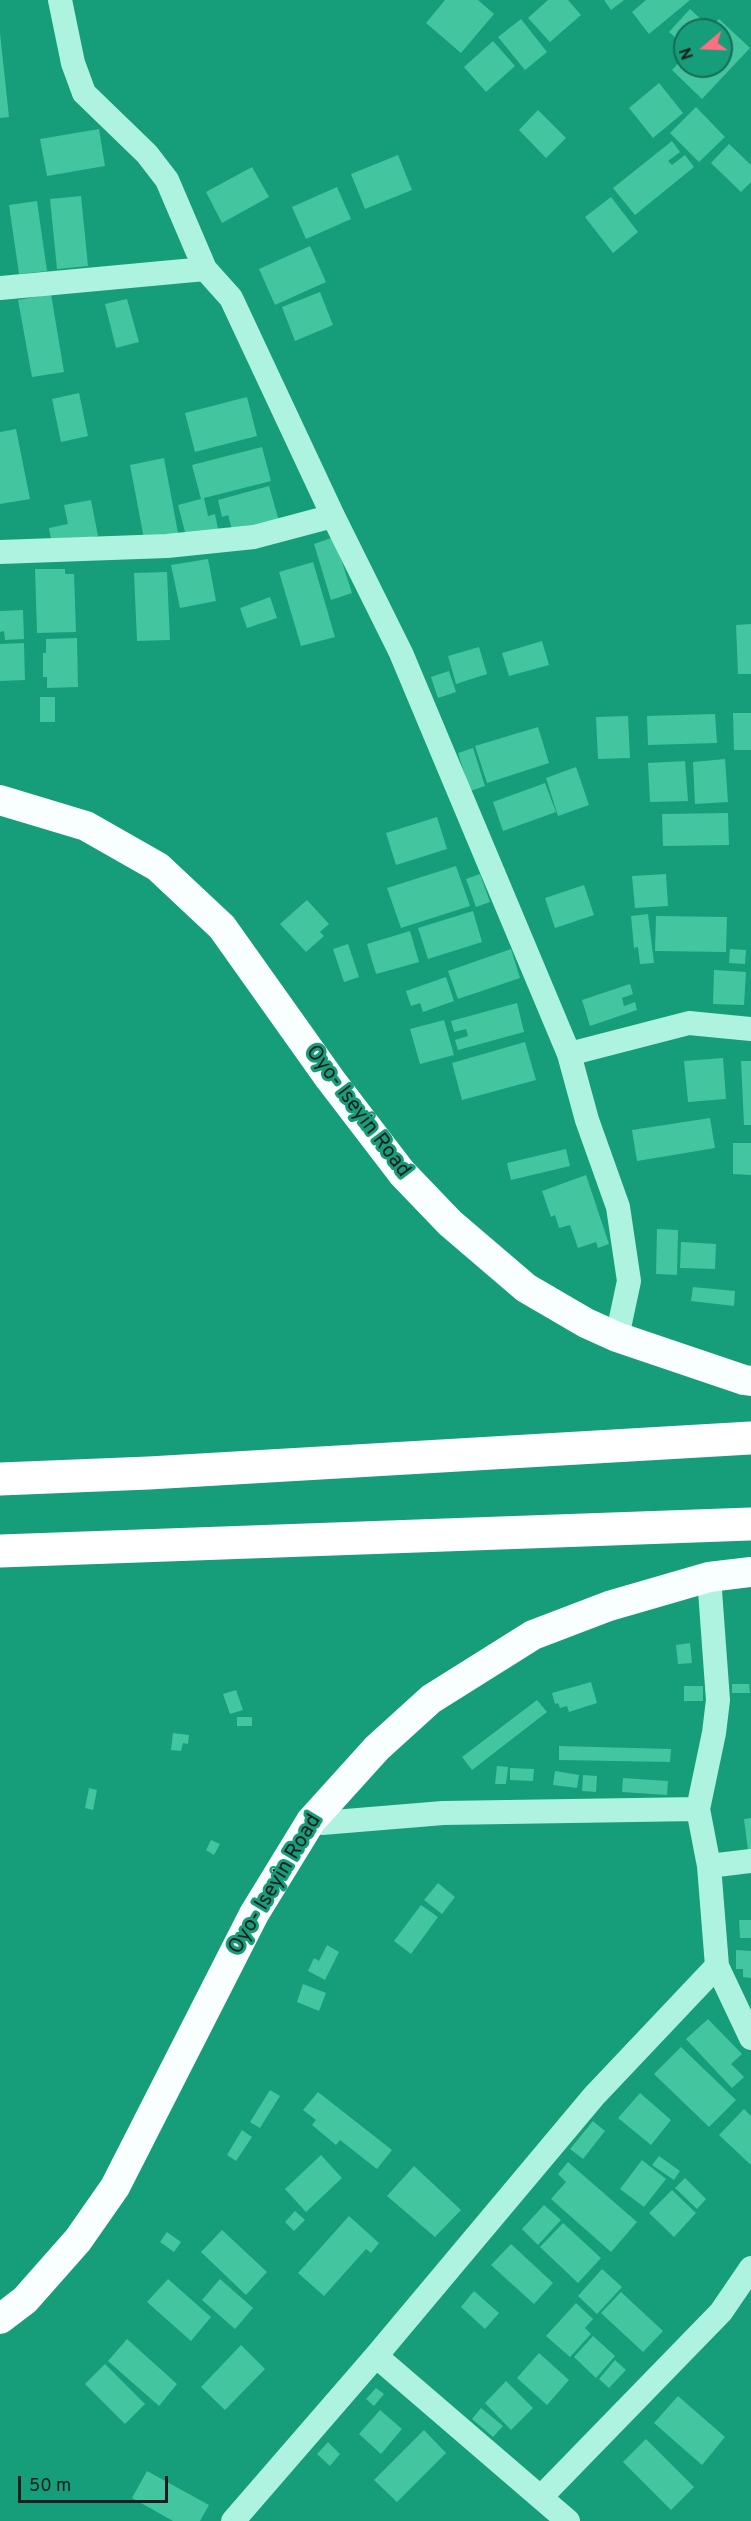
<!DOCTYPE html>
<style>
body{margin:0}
#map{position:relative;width:751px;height:2521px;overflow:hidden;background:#169d79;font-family:Overpass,sans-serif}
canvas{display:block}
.north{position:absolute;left:673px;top:18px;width:60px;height:60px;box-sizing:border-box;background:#169d79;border:2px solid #196a54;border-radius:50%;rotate:251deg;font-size:16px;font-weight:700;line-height:24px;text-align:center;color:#1d1d1d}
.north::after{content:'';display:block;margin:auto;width:21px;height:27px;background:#ff6f81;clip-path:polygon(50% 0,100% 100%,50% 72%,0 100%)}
.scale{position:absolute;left:18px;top:2476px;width:150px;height:27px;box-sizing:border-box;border:3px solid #1d1d1d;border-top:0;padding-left:8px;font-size:18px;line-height:21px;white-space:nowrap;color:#1d1d1d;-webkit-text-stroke:4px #169d79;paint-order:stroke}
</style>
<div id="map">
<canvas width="751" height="2521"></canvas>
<div class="north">N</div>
<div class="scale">50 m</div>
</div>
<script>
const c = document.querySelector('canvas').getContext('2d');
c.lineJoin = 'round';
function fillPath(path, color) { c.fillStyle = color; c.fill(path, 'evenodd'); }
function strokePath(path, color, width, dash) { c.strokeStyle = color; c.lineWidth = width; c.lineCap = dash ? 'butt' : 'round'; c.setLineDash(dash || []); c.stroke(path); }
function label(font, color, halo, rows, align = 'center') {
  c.font = font + ' Overpass,sans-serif'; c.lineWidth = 6; c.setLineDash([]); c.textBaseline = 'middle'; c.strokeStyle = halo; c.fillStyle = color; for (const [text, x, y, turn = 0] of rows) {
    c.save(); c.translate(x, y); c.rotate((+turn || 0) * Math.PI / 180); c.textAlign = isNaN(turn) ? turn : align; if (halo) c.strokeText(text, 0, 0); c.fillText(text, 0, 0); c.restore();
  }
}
fillPath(new Path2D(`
 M445 0H478L494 14 461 53 426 23Z
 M548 0H568L581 15 550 42 528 18Z
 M604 0H624L611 10Z
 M646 0H690L649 34 632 12Z
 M690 9 704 22 697 30H685L683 44 669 32Z
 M521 19 547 52 525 70 498 37Z
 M719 19 750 48 702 99 672 70 685 56V66H721V30H709Z
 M0 33 9 117 0 118Z
 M493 41 515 66 486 92 464 67Z
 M659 83 683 113 653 138 629 108Z
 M696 107 725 137 699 162 670 133Z
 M538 110 566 138 546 158 519 130Z
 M99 129 105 166 47 176 40 139Z
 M672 141 680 152 668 161 672 165 685 155 694 167 635 215 613 188Z
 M729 144 751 165V182L741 192 711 163Z
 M398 155 412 190 365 209 351 174Z
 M252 167 269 197 222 223 206 192Z
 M337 187 351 219 306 239 292 207Z
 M81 196 88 266 57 269 50 199Z
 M611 197 638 232 613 253 585 217Z
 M37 201 47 271 19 274 9 205Z
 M310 246 326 282 275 305 259 269Z
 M320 292 333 325 295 341 282 307Z
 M51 294 64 372 32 377 18 300Z
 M127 299 139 342 116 348 105 304Z
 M79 393 88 436 61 442 52 399Z
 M247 397 257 436 195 452 185 413Z
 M16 429 30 499 0 504V432Z
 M262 447 271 481 204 498 208 516 215 514 218 529 186 536 178 505 201 499 192 465Z
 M164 458 178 533 144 539 130 465Z
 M269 486 279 521 233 533 228 515 222 517 218 500Z
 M91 500 98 536 52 545 49 528 68 524 64 505Z
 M334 537 352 593 331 600 314 544Z
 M208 559 216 601 180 608 171 565Z
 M313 562 335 637 301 646 279 572Z
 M35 569H65V574H74L76 632 37 633Z
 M167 572 170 640 137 641 134 573Z
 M270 597 277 618 247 628 240 608Z
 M23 610 24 639 5 640 4 631 0 632V611Z
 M751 624V674H738L736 625Z
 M77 638 78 687 47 688V677H43V653H46V639Z
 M542 641 549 665 509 676 502 653Z
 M24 643 25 680 0 681V644Z
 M479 647 487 674 456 684 448 656Z
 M449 671 456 692 438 698 431 677Z
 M40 697H55V722H40Z
 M733 713H751V750H734Z
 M715 714 717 743 648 745 647 716Z
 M628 716 630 758 598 759 596 717Z
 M538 727 549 763 487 783 475 746Z
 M473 748 485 786 470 791 458 753Z
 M725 759 728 802 695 804 693 762Z
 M685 761 688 801 650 802 648 763Z
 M576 767 589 805 558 816 546 778Z
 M545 783 556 812 503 831 493 802Z
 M728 813 729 845 663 846 662 814Z
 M437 817 447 849 396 865 386 833Z
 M456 866 470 906 401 928 387 888Z
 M480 874 490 902 476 907 466 879Z
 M666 874 668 906 635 908 632 876Z
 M584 885 594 915 555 928 545 898Z
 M307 900 329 924 320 932 324 936 306 952 280 924Z
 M473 911 482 942 428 959 418 928Z
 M648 914 654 963 640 964 638 947 634 948 631 916Z
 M656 916 727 917 726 952 655 951Z
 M410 931 419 962 376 974 367 944Z
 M348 944 359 977 344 982 333 949Z
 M511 949 520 978 458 999 448 971Z
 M730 949 746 950 745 964 729 963Z
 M714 970 746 972 744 1005 713 1004Z
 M446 977 454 1001 423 1012 420 1003 411 1006 406 991Z
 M630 984 633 994 622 998 624 1006 635 1002 637 1010 590 1026 582 1000Z
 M517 1003 524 1032 458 1050 455 1040 468 1036 466 1029 454 1032 451 1021Z
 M444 1020 454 1055 420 1064 410 1029Z
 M525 1042 536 1080 462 1100 452 1063Z
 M723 1058 726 1099 688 1102 684 1061Z
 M741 1061H751V1125H744Z
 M710 1118 715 1148 637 1161 632 1130Z
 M733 1143H751V1175L733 1174Z
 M566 1149 570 1166 511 1180 507 1163Z
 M586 1175 609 1244 598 1248 596 1242 578 1248 570 1225 559 1228 555 1215 551 1217 542 1191Z
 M657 1229 678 1230 677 1275 656 1274Z
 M681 1242 716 1244 715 1269 680 1268Z
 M693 1287 735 1291 734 1306 691 1301Z
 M690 1643 692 1663 678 1664 676 1645Z
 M591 1682 597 1703 569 1712 567 1706 560 1708 558 1703 555 1704 552 1693Z
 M732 1684H749L750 1693H732Z
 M684 1686H703V1701H684Z
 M236 1690 243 1710 230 1714 223 1694Z
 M537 1700 547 1712 472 1770 462 1757Z
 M237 1717H252V1726H237Z
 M173 1733 189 1735 188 1744 183 1743 181 1751 171 1750Z
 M559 1746 671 1749 670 1762 559 1760Z
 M497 1766 508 1767 506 1784H495Z
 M510 1768 534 1769 533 1781 510 1780Z
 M555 1771 579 1775 577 1788 553 1785Z
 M583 1775 597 1776 596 1792 582 1791Z
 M623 1778 668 1781 667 1795 622 1792Z
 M89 1788 97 1790 93 1810 85 1808Z
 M751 1818V1850H748L744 1819Z
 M211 1840 220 1844 214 1855 206 1850Z
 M438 1883 455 1897 442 1914 424 1900Z
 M421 1905 438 1917 411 1954 394 1941Z
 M739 1920H751V1938H740Z
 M327 1945 339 1952 325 1980 308 1971 314 1958 319 1961Z
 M736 1950 751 1951V1978L743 1977V1969H736Z
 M303 1984 326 1993 319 2011 297 2002Z
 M708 2019 742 2054 731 2064 744 2077 732 2088 686 2039Z
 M681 2047 736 2100 709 2127 654 2074Z
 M270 2090 280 2096 260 2128 250 2122Z
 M318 2092 392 2150 377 2169 340 2140 336 2145 312 2125 316 2120 303 2110Z
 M640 2093 671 2120 651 2145 618 2118Z
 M744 2109 751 2116V2165L719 2135Z
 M593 2121 605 2131 583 2159 570 2149Z
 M242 2130 252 2137 236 2161 227 2155Z
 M321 2155 342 2178 306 2212 285 2189Z
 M659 2156 680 2171 674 2180 652 2165Z
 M642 2160 666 2179 644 2207 620 2189Z
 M568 2162 637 2222 611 2252 551 2199 566 2182 558 2174Z
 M414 2166 461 2210 435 2237 387 2196Z
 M685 2178 706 2199 697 2209 675 2188Z
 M672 2190 696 2213 674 2237 649 2213Z
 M544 2205 561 2220 538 2245 522 2229Z
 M295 2211 305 2220 294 2231 285 2222Z
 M349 2216 379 2243 371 2253 366 2249 324 2296 298 2273Z
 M563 2223 601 2258 578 2283 540 2247Z
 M222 2230 267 2272 246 2295 201 2252Z
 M167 2232 181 2242 174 2252 160 2242Z
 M511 2244 553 2283 534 2304 491 2265Z
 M602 2269 622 2287 597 2314 578 2296Z
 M168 2279 211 2317 191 2341 147 2302Z
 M220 2279 253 2308 235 2329 202 2300Z
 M474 2291 499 2313 485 2329 461 2307Z
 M621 2292 663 2331 643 2352 601 2313Z
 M576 2303 593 2319 585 2328 591 2334 570 2357 546 2336Z
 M593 2336 615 2356 596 2378 574 2357Z
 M127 2339 177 2384 159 2406 108 2361Z
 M241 2345 265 2369 225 2410 201 2387Z
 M539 2353 569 2380 547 2405 517 2378Z
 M615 2360 626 2370 609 2388 599 2379Z
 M105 2364 145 2404 125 2424 85 2384Z
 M506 2381 533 2408 511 2430 485 2403Z
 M376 2388 384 2394 374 2406 366 2399Z
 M678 2396 725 2437 702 2465 654 2423Z
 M481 2408 503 2426 493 2437 472 2419Z
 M380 2410 402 2429 381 2454 359 2434Z
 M424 2430 446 2453 397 2502 374 2480Z
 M646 2439 694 2487 671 2510 623 2462Z
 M328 2442 340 2454 330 2466 317 2454Z
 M147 2471 209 2505 200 2521H173L132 2498Z`), '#43c5a0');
strokePath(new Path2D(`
 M60 0 73 63 84 93 147 154 167 180 205 269 231 298 333 516 401 653 569 1054 587 1120 618 1207 629 1281 617 1337
 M0 288 205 269
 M0 552 167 546 254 537 333 516
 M569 1054 689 1023 751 1029
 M709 1577 718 1700 714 1733 698 1809 709 1866 717 1966 751 2038
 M322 1823 443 1813 698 1809
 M709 1866 751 1861
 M376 2356 568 2521
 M541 2497 721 2312 751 2268
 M233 2521 376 2356 594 2096 717 1966`), '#adf3df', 24);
strokePath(new Path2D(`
 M0 800 86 826 158 867 222 927 330 1079 402 1173 450 1223 526 1288 586 1323 617 1337 744 1380 751 1381
 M0 2319 25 2300 78 2240 115 2187 254 1914 311 1821 377 1748 431 1699 533 1635 609 1606 709 1577 751 1572`), '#f9fffe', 30);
strokePath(new Path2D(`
 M0 1479 149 1473 751 1438
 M0 1551 751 1524`), '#fff', 33);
label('21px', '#1d1d1d', '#169d79', [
 ["Oyo- Iseyin Road",357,1112,53],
 ["Oyo- Iseyin Road",276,1885,-59]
]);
</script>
